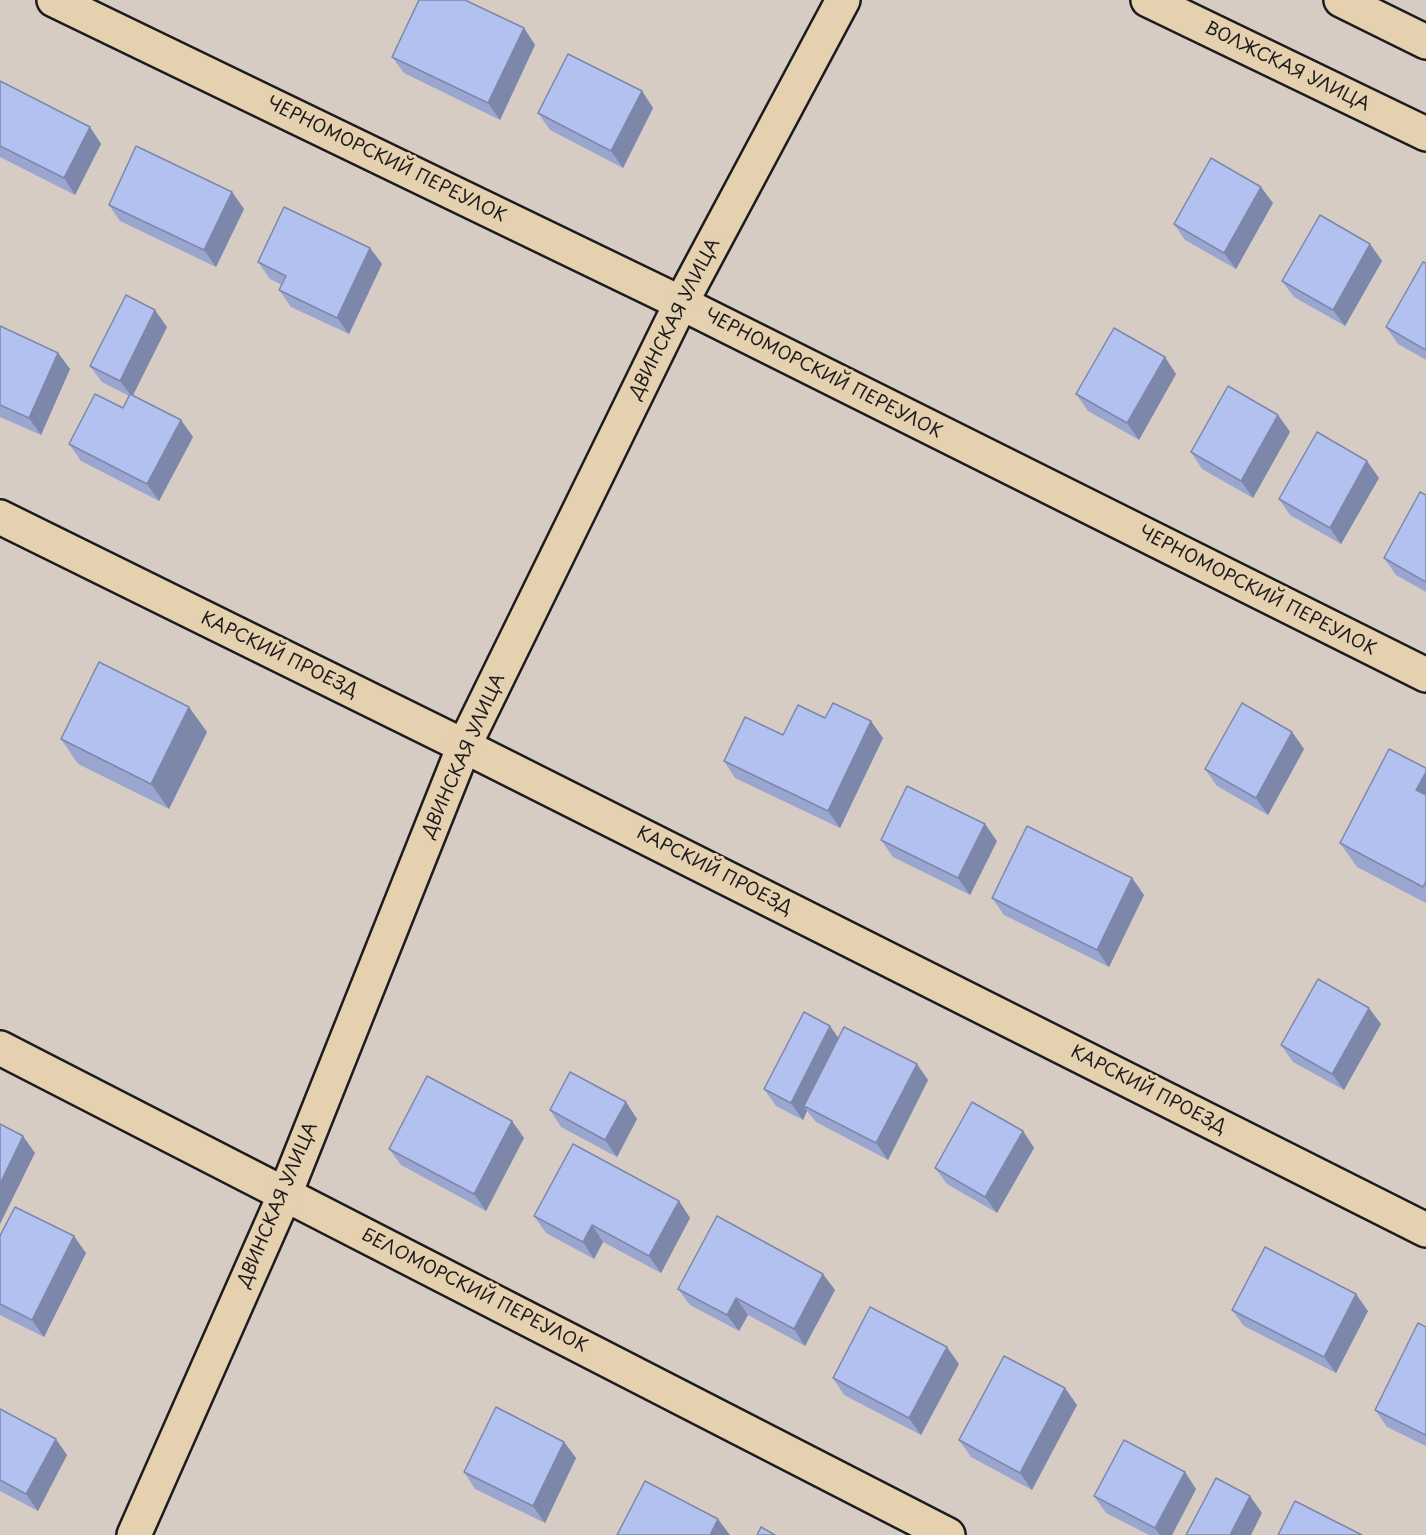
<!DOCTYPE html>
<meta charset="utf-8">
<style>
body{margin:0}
canvas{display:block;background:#d6ccc3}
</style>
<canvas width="1426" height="1535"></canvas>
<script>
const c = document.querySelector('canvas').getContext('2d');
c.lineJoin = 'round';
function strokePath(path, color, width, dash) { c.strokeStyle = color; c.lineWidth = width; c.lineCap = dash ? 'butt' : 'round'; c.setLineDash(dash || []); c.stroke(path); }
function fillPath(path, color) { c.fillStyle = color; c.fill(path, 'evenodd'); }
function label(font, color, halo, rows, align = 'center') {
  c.font = font + ' "Playpen Sans",sans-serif'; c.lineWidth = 6; c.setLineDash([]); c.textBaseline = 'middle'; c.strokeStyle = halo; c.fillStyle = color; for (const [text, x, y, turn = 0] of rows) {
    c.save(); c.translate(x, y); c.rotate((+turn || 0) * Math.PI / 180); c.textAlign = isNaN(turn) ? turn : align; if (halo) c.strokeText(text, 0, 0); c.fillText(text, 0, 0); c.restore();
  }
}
const minor = new Path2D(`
 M54 0 681 303 1426 675
 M0 517 464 746 1426 1230
 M0 1048 948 1535`);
const tertiary = new Path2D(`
 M1148 0 1426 134
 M1341 0 1426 42
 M134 1535 285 1194 464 746 681 303 843 0`);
strokePath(minor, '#1c1c1c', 38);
strokePath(tertiary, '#1c1c1c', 38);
strokePath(minor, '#e5d0af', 33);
strokePath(tertiary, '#e5d0af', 33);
fillPath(new Path2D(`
 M524 28 535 45 500 120 404 73 392 57Z
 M0 81 90 127 101 144 75 195 0 157Z
 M642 91 653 108 623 168 550 130 538 113Z
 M232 192 244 209 216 267 120 221 109 205Z
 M1273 203 1236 269 1185 240 1174 224Z
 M1370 244 1382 261 1345 326 1294 297 1282 281Z
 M370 248 382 264 349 334 291 307 279 290 282 285 270 279 258 262Z
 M1426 263V360L1398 344 1386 327Z
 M0 326 58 353 70 369 41 435 0 417Z
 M167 327 133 395 181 420 193 437 159 501 81 461 69 444 123 408 129 396 102 382 90 366Z
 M1176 374 1139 440 1088 411 1076 394Z
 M1278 415 1290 432 1253 498 1202 469 1191 452Z
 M1379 478 1341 544 1290 515 1279 499Z
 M1426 495V592L1396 575 1384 558Z
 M825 718 883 738 840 828 735 778 724 761Z
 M207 732 169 809 78 764 61 739Z
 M1292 732 1304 749 1268 815 1217 786 1205 769Z
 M1426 768V903L1357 867 1340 843Z
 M881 840 997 841 970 895 893 857Z
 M1132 878 1144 895 1109 967 1004 915 992 898Z
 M1381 1024 1344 1090 1293 1062 1281 1045Z
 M830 1026 838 1038 928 1080 888 1160 816 1122 807 1111 803 1120 776 1106 764 1089Z
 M626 1102 637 1119 617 1157 561 1127 550 1110Z
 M512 1121 524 1138 486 1211 401 1165 389 1149Z
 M1023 1131 1034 1148 997 1213 947 1184 935 1168Z
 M679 1201 690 1218 661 1273 603 1242 594 1259 546 1233 534 1216Z
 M0 1236 86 1253 44 1337 0 1315Z
 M678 1289 835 1290 805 1346 748 1315 739 1331 690 1305Z
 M1232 1310 1368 1311 1336 1373 1244 1326Z
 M1426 1327V1446L1387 1427 1375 1410Z
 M959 1364 921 1435 844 1395 833 1378Z
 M1077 1405 1032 1490 971 1457 959 1440Z
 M0 1409 67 1455 38 1511 0 1491Z
 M564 1442 576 1458 545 1523 475 1489 464 1472Z
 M1196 1489 1172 1535H1149L1106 1513 1094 1496Z`), '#9aa6cf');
fillPath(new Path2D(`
 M524 28 535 45 500 120 488 103Z
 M642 91 653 108 623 168 611 151Z
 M90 127 101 144 75 195 64 178Z
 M1261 187 1273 203 1236 269 1224 253Z
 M232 192 244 209 216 267 204 250Z
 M1370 244 1382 261 1345 326 1333 310Z
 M370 248 382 264 349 334 337 318Z
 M155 310 167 327 132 397 120 381Z
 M58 353 70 369 41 435 29 418Z
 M1165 357 1176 374 1139 440 1127 423Z
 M1278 415 1290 432 1253 498 1241 481Z
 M181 420 193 437 159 501 147 484Z
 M1367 461 1379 478 1341 544 1330 528Z
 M189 707 207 732 169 809 151 784Z
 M871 721 883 738 840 828 828 811Z
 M1292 732 1304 749 1268 815 1256 798Z
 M1426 772V804L1416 790Z
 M985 824 997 841 970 895 958 878Z
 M1132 878 1144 895 1109 967 1097 950Z
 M1369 1008 1381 1024 1344 1090 1332 1074Z
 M830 1026 842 1043 804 1106 807 1111 803 1120 791 1103Z
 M917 1064 928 1080 888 1160 876 1143Z
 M626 1102 637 1119 617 1157 605 1140Z
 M512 1121 524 1138 486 1211 474 1194Z
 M1023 1131 1034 1148 997 1213 985 1197Z
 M23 1136 35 1153 0 1224V1184Z
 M679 1201 690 1218 661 1273 649 1256Z
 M592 1225 603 1242 594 1259 583 1242Z
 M74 1236 86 1253 44 1337 32 1320Z
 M823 1274 835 1290 805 1346 794 1329Z
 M1356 1294 1368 1311 1336 1373 1324 1357Z
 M736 1298 748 1315 739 1331 727 1315Z
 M947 1347 959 1364 921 1435 909 1418Z
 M1065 1388 1077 1405 1032 1490 1020 1473Z
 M56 1439 67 1455 38 1511 26 1494Z
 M564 1442 576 1458 545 1523 533 1506Z
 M1185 1472 1196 1489 1172 1535H1160L1155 1528Z
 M1250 1496 1262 1513 1251 1535H1230Z
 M718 1519 730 1535H710Z`), '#7d87a9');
const building = new Path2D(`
 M419 0H465L524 28 488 103 392 57Z
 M568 54 642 91 611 151 538 113Z
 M0 81 90 127 64 178 0 146Z
 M136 146 232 192 204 250 109 205Z
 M1211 158 1261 187 1224 253 1174 224Z
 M284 207 370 248 337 318 279 290 286 276 258 262Z
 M1320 215 1370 244 1333 310 1282 281Z
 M1423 262 1426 263V350L1386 327Z
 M126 295 155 310 120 381 90 366Z
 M0 326 58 353 29 418 0 405Z
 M1114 328 1165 357 1127 423 1076 394Z
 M1228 386 1278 415 1241 481 1191 452Z
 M95 394 123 408 130 394 181 420 147 484 69 444Z
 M1317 432 1367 461 1330 528 1279 499Z
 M1420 492 1426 495V582L1384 558Z
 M99 662 189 707 151 784 61 739Z
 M833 703 871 721 828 811 724 761 745 717 783 735 798 705 825 718Z
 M1242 703 1292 732 1256 798 1205 769Z
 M1389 749 1426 768V772L1416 790 1426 795V881L1423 887 1340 843Z
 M907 786 985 824 958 878 881 840Z
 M1027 826 1132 878 1097 950 992 898Z
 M1318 979 1369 1008 1332 1074 1281 1045Z
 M804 1012 830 1026 791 1103 764 1089Z
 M844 1027 917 1064 876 1143 804 1106Z
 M570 1072 626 1102 605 1140 550 1110Z
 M427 1076 512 1121 474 1194 389 1149Z
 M972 1102 1023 1131 985 1197 935 1168Z
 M0 1124 23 1136 0 1184Z
 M573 1144 679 1201 649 1256 592 1225 583 1242 534 1216Z
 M15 1207 74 1236 32 1320 0 1304V1236Z
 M717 1216 823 1274 794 1329 736 1298 727 1315 678 1289Z
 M1265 1247 1356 1294 1324 1357 1232 1310Z
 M870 1307 947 1347 909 1418 833 1378Z
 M1418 1323 1426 1327V1435L1375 1410Z
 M1004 1356 1065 1388 1020 1473 959 1440Z
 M496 1407 564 1442 533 1506 464 1472Z
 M0 1409 56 1439 26 1494 0 1480Z
 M1124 1440 1185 1472 1155 1528 1094 1496Z
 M1216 1478 1250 1496 1230 1535H1186Z
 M645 1481 718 1519 710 1535H617Z
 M1295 1501 1362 1535H1278Z
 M761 1527 775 1535H757Z`);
fillPath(building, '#b3c1f1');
strokePath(building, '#7d87a9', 1.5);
label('18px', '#1c1c1c', '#e5d0af', [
 ["ВОЛЖСКАЯ УЛИЦА",1287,67,26],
 ["ЧЕРНОМОРСКИЙ ПЕРЕУЛОК",386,160,26],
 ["ДВИНСКАЯ УЛИЦА",675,319,-63],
 ["ЧЕРНОМОРСКИЙ ПЕРЕУЛОК",823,374,27],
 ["ЧЕРНОМОРСКИЙ ПЕРЕУЛОК",1257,591,27],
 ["КАРСКИЙ ПРОЕЗД",279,655,26],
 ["ДВИНСКАЯ УЛИЦА",464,756,-66],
 ["КАРСКИЙ ПРОЕЗД",714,871,27],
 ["КАРСКИЙ ПРОЕЗД",1148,1090,27],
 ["ДВИНСКАЯ УЛИЦА",278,1205,-67],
 ["БЕЛОМОРСКИЙ ПЕРЕУЛОК",474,1291,27]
]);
</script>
